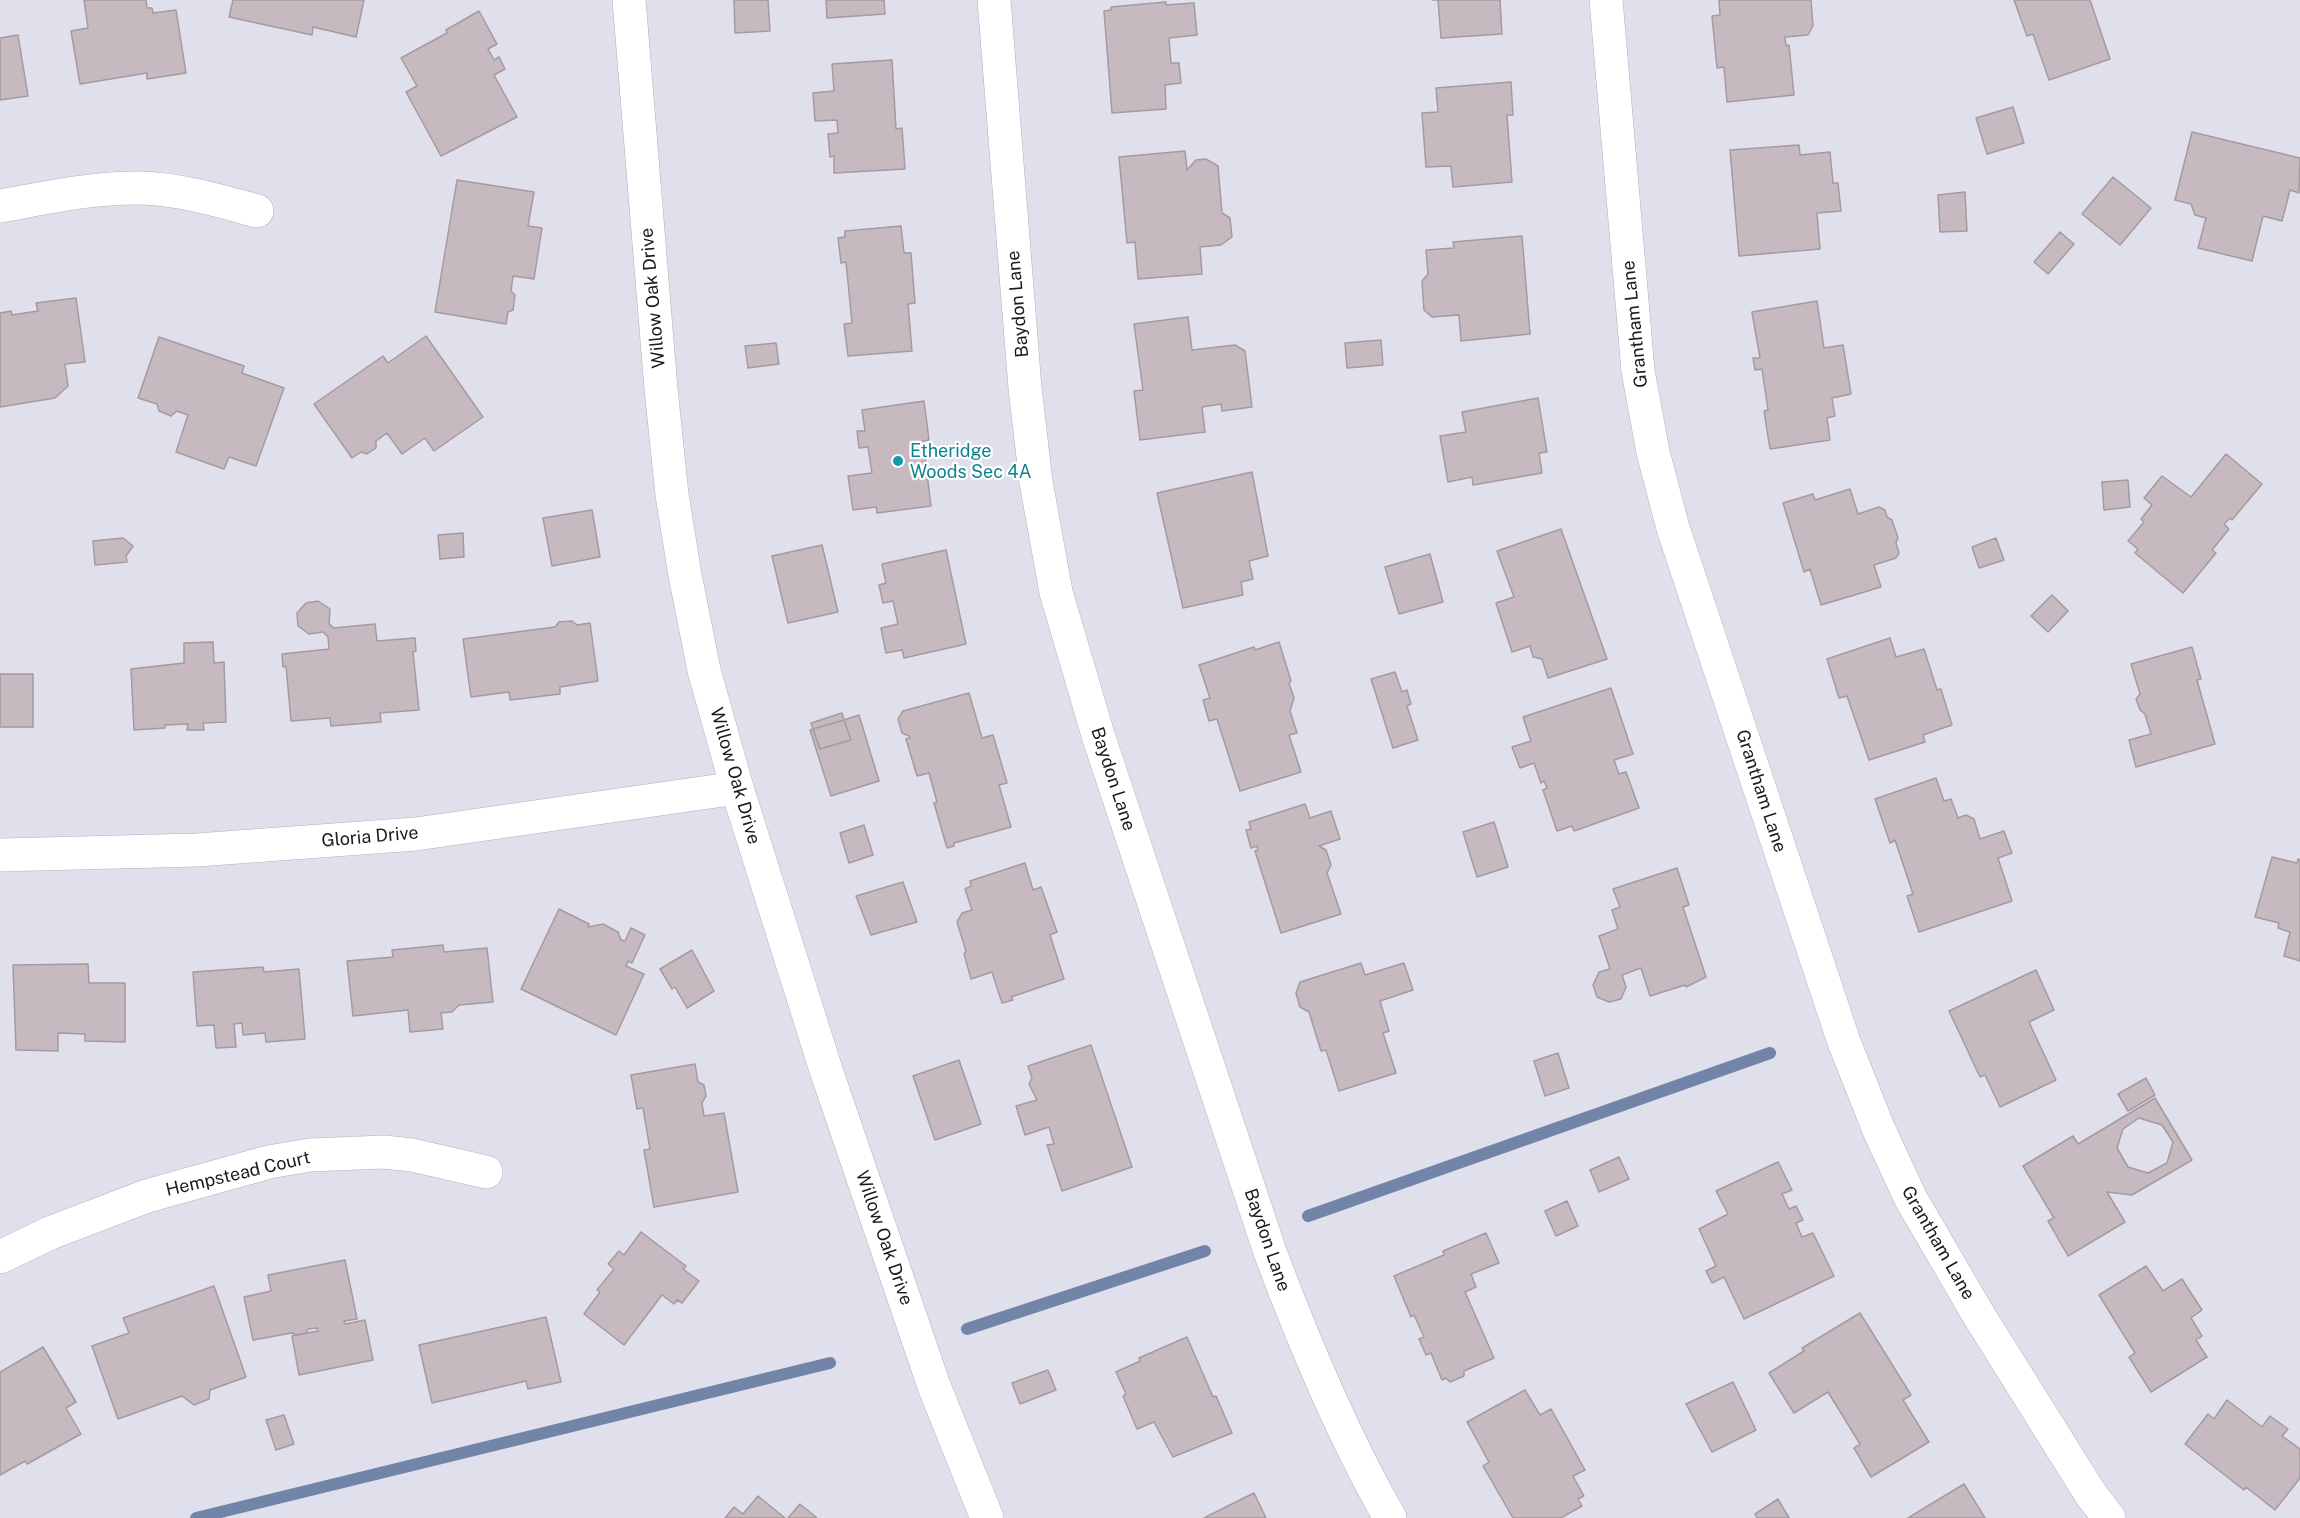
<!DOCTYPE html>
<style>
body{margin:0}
canvas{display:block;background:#dfe0ec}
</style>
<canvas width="2300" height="1518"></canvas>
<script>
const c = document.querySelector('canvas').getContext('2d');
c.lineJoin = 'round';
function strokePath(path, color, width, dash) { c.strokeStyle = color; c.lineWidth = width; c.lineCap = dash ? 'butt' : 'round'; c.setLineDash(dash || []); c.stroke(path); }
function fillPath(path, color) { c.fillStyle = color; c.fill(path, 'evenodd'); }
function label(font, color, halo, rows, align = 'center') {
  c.font = font + ' "Public Sans",sans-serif'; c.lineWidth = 4.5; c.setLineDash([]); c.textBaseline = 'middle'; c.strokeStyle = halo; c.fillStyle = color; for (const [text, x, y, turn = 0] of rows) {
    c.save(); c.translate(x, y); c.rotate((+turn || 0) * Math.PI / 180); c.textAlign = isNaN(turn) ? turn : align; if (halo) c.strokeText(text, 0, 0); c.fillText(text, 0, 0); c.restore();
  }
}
strokePath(new Path2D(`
 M1308 1216 1770 1053
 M967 1329 1205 1251
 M196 1518 830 1363`), '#7285a8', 12);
const building = new Path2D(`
 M84 0H146L147 8H152L153 13 176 10 186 73 147 79V73L80 84 71 31 88 28Z
 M233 0H364L356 37 313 27 312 35 229 17Z
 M734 0H768L770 31 735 33Z
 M826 0H884L885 14 827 18Z
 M1432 0H1500L1502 34 1441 38 1438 0Z
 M1719 0H1811L1813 26 1808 35 1785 37 1786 46 1789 45 1794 95 1727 102 1724 67 1717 68 1712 16 1720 15Z
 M2014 0H2090L2110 59 2049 80 2033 34 2027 36Z
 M1166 2V5L1194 3 1197 35 1169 38 1171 63H1179L1181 83 1165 85 1166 109 1112 113 1104 11 1111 10V7Z
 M479 11 497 44 488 49 494 60 499 57 505 69 494 75 517 117 441 156 406 92 417 86 401 58 447 33 446 30Z
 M18 35 28 96 0 100V38Z
 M892 60 896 129 902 128 905 169 834 173V156L830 157 828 134 838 133 837 120 815 121 813 93 834 91 832 64Z
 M1511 82 1513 115H1507L1512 182 1453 187 1451 166 1426 167 1422 113 1438 112 1436 88Z
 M2013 107 2024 143 1987 154 1976 118Z
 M2192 132 2300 158 2299 193 2290 190 2282 221 2263 216 2252 261 2198 248 2206 218 2195 215 2191 204 2175 200Z
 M1799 145 1800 155 1830 152 1833 183H1838L1841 211 1817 213 1820 249 1739 256 1730 150Z
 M1185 151 1187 170 1196 160 1206 159 1218 166 1222 213 1230 218 1232 237 1221 245 1200 247 1202 274 1138 279 1135 242 1127 243 1119 157Z
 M2113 177 2151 208 2120 245 2082 214Z
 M457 180 534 192 528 226 542 228 534 279 513 276 511 291 515 295 513 310 508 312 506 324 435 312Z
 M1965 192 1967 231 1940 232 1938 195Z
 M901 226 904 253H911L915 303 908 304 912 351 848 356 844 324 852 323 846 262 841 263 838 238 845 237V231Z
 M2060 232 2074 244 2048 274 2034 262Z
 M1522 236 1530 334 1461 341 1459 315 1432 317 1424 310 1422 281 1428 274 1426 250 1454 248 1453 242Z
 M76 298 85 362 65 364 68 386 55 398 0 407V313L11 311 12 315 38 311 36 303Z
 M1817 301 1824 348 1843 345 1851 394 1832 398 1835 416 1827 418 1830 440 1770 449 1764 411 1768 410 1762 369 1755 370 1753 358H1760L1752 312Z
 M1188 317 1192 350 1235 345 1245 351 1252 407 1222 411 1221 404 1202 407 1205 432 1140 440 1134 391 1143 390 1134 324Z
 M426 336 483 417 434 451 425 438 402 454 387 433 376 441V448L367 454 361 452 352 458 314 404 383 356 388 363Z
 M159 337 244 366 242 373 284 388 256 466 229 457 224 469 176 452 188 415 177 411 171 416 159 411 157 404 138 398Z
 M1381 340 1383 365 1347 368 1345 343Z
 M776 343 779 364 748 368 745 346Z
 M1538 398 1547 452 1539 453 1542 473 1473 485 1472 477 1448 482 1440 436 1466 432 1462 412Z
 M924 401 929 440 923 441 931 506 877 513 876 507 853 510 848 476 872 473 868 447 859 448 857 431H865L862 410Z
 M2226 454 2262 484 2232 520 2230 518 2224 524 2229 529 2212 550 2216 553 2183 593 2135 553 2138 549 2128 541 2144 522 2141 519 2152 505 2144 498 2162 476 2191 497Z
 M1252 472 1268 556 1249 561 1253 579 1241 582 1243 595 1183 608 1157 493Z
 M2128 480 2130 507 2104 510 2102 482Z
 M1850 489 1858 514 1879 507 1885 510 1887 517 1892 520 1898 538 1896 543 1899 553 1896 558 1874 565 1881 587 1821 605 1810 569 1804 572 1783 503 1813 494 1815 500Z
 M592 510 600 557 552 566 543 518Z
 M1561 529 1607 659 1548 678 1542 659 1533 657 1530 646 1512 652 1496 603 1514 597 1497 551Z
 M463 533 464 557 440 559 438 535Z
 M123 538 133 546 126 556 127 562 95 565 93 541Z
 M1996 538 2004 560 1979 568 1972 547Z
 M822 545 838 612 788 623 772 556Z
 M946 550 966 644 904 658 902 650 886 653 881 628 898 624 893 601 883 603 879 585 886 583 882 564Z
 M1430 554 1443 602 1399 614 1385 567Z
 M2052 595 2068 611 2048 632 2031 616Z
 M318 601 330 609 329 624 334 628 375 624 377 641 415 638 416 651 413 652 419 710 380 713 381 722 331 726 330 718 291 721 286 666 283 667 282 654 329 649 328 637 323 632 309 634 298 626 297 613 306 603Z
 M572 621 577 625 590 623 598 681 560 687V694L510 700 509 692 471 697 463 639 555 627 559 622Z
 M1890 638 1896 657 1924 649 1937 690 1941 689 1952 725 1923 735 1925 742 1869 760 1847 696 1839 698 1827 659Z
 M213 642 214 663 224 662 226 722 203 723 204 730H187L188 724 165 725V728L134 730 131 669 184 663V643Z
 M1279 642 1291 681 1289 683 1294 698 1290 711 1297 733 1289 735 1301 772 1240 791 1217 719 1209 721 1203 700 1210 698 1199 665 1254 647 1255 650Z
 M2192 647 2201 679 2197 680 2215 744 2136 767 2129 740 2151 734 2145 714 2140 710 2136 699 2140 694 2131 664Z
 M1395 672 1402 692 1407 690 1411 704 1407 706 1418 740 1393 748 1371 679Z
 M0 674H33V727H0Z
 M1611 688 1633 754 1614 760 1619 774 1626 772 1639 808 1574 831 1572 826 1557 831 1543 790 1547 788 1544 781 1541 783 1534 763 1520 768 1512 747 1531 741 1523 717Z
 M969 693 982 738 993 735 1007 783 999 785 1011 827 954 843V846L947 848 934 803 937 802 929 773 917 776 906 739 910 738 909 736 902 733 898 719 903 711Z
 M842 713 844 720 813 729 811 723Z
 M859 715 879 781 831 796 810 730 813 729 820 749 851 740 844 720Z
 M844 720 851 740 820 749 813 729Z
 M1936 778 1944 801 1951 799 1958 818 1966 815 1974 819 1980 839 2004 831 2012 853 1998 858 2012 901 1919 932 1907 896 1913 894 1895 840 1890 843 1875 799Z
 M1305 804 1310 818 1331 811 1340 839 1319 846 1326 850 1331 865 1327 873 1341 914 1281 933 1255 851 1258 850 1257 846 1251 848 1246 830 1251 829 1249 822Z
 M1494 822 1508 867 1477 877 1463 832Z
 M864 825 873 855 849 863 840 833Z
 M2272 857 2297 863 2298 859 2300 860V961L2284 956 2290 932 2278 928 2279 923 2255 917Z
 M1025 863 1033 890 1041 887 1057 932 1050 935 1064 979 1011 997 1013 1000 1002 1003 992 972 971 979 964 954 966 951 957 922 962 913 972 910 965 889 971 886 970 881Z
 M1677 868 1689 905 1683 907 1706 977 1686 987 1685 985 1650 996 1641 968 1622 975 1626 987 1621 999 1609 1002 1597 997 1593 985 1599 972 1610 969 1599 936 1618 929 1612 910 1620 907 1613 889Z
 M903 882 917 922 871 935 856 896Z
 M559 909 589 924 588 927 603 924 618 932 621 940 625 941 631 928 645 935 632 963 628 961 626 966 644 974 616 1035 521 989Z
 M443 945 444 952 487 948 493 1002 459 1005 452 1012 441 1013 443 1029 410 1032 408 1010 353 1016 347 961 393 957 392 950Z
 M692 950 714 991 687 1008 675 987 672 989 660 969Z
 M1361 963 1365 975 1404 963 1413 990 1380 1001 1389 1031 1383 1033 1396 1073 1339 1091 1326 1050 1321 1051 1309 1012 1300 1007 1296 993 1300 982Z
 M88 964 89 983H125V1042L85 1041V1034L58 1033V1051L16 1050 13 965Z
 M263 967 264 972 299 969 305 1039 266 1042 265 1033 243 1035 242 1023 234 1024 236 1047 216 1048 214 1025 197 1026 193 972Z
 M2036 970 2054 1010 2029 1022 2056 1080 2000 1107 1985 1075 1980 1077 1949 1011Z
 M1091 1045 1132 1167 1062 1191 1047 1145 1054 1144 1049 1127 1025 1135 1016 1106 1037 1100 1029 1084 1032 1078 1028 1066Z
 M1558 1053 1569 1088 1545 1096 1534 1061Z
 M959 1060 981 1124 935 1140 913 1076Z
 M695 1064 698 1082 704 1085 706 1096 702 1103 704 1116 724 1113 738 1192 654 1207 644 1150 650 1149 643 1108 637 1109 631 1075Z
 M2146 1078 2155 1095 2128 1111 2118 1094Z
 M2155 1098 2192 1160 2132 1195 2107 1192 2125 1222 2068 1256 2048 1221 2054 1218 2023 1166 2073 1136 2078 1144ZM2139 1118 2162 1125 2173 1142 2167 1163 2148 1173 2128 1167 2117 1148 2123 1129Z
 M1619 1157 1629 1179 1599 1192 1590 1170Z
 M1778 1162 1792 1190 1782 1194 1789 1209 1796 1206 1803 1220 1796 1223 1802 1237 1813 1233 1834 1276 1744 1319 1724 1277 1712 1283 1706 1271 1716 1266 1699 1229 1728 1214 1716 1191Z
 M1567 1201 1578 1226 1556 1236 1545 1211Z
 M641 1232 686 1266 683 1269 699 1281 682 1303 677 1300 674 1304 662 1295 624 1345 584 1314 600 1292 597 1290 614 1269 608 1264 619 1251 624 1255Z
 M1486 1233 1499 1263 1471 1274 1476 1287 1465 1292 1494 1358 1464 1371V1376L1450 1382 1446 1378 1442 1380 1431 1353 1426 1355 1419 1339 1424 1337 1414 1315 1411 1317 1394 1276 1444 1255 1443 1251Z
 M345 1260 357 1319 344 1321 345 1324 365 1320 373 1360 299 1375 292 1336 318 1331 317 1328 308 1329 306 1333 296 1335 292 1333 253 1340 244 1297 271 1291 268 1275Z
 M2146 1266 2163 1291 2182 1279 2202 1310 2191 1318 2202 1336 2196 1340 2207 1357 2151 1392 2129 1357 2135 1353 2099 1295Z
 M214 1286 246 1377 210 1390 209 1399 194 1405 182 1396 118 1419 92 1346 129 1333 123 1318Z
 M1860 1313 1911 1395 1903 1400 1929 1442 1871 1477 1854 1448 1860 1444 1828 1392 1794 1413 1769 1373 1804 1351 1802 1348Z
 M546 1317 561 1382 528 1389 526 1381 432 1403 419 1345Z
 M1187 1337 1213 1397 1216 1396 1232 1433 1173 1457 1154 1422 1137 1429 1123 1396 1126 1394 1116 1372 1140 1361 1139 1358Z
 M43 1347 76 1402 66 1408 81 1434 27 1464 25 1461 0 1475V1372Z
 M1048 1370 1056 1390 1020 1404 1012 1383Z
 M1733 1382 1756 1430 1712 1452 1686 1404Z
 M1525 1390 1540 1415 1551 1409 1585 1470 1573 1476 1584 1496 1578 1499 1582 1506 1561 1518H1513L1483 1466 1489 1462 1467 1422Z
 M2227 1400 2262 1427 2270 1416 2288 1429 2282 1436 2300 1449V1478L2275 1510 2246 1487 2244 1490 2185 1444 2208 1414 2214 1419Z
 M284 1415 294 1444 276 1450 266 1420Z
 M1964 1484 1985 1518H1908Z
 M1254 1493 1266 1518H1204Z
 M758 1496 785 1518H725L734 1507 743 1514Z
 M1778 1499 1789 1518H1757L1755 1514Z
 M800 1504 817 1518H788Z`);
fillPath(building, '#c6b9bf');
strokePath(building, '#a6999f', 1.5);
const street = new Path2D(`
 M994 0 1025 388 1036 482 1056 592 1098 735 1270 1252C1304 1343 1342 1434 1390 1518
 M1606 0 1638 371 1653 452 1673 528 1844 1042 1879 1130 1911 1199 1978 1314 2090 1493 2109 1518
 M0 206C46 198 94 187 141 188 180 189 220 201 257 211
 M0 855 197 850 416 834 737 788
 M0 1257 50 1233 147 1196 269 1162 310 1155 384 1152 412 1155 486 1172`);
const secondary = new Path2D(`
 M629 0 661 389 672 495 685 575 704 670 737 788 826 1070 934 1386 987 1518`);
strokePath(street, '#b0b1bc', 34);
strokePath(secondary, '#b0b1bc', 34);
strokePath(street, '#fff', 33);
strokePath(secondary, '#fff', 33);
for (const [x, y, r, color] of [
 [898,461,6,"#0f9aa8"]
]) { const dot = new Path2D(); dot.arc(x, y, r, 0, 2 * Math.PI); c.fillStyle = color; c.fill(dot); strokePath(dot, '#fff', 2); }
label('18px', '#1a1a1f', '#fff', [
 ["Willow Oak Drive",653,298,-95],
 ["Baydon Lane",1018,304,-95],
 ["Grantham Lane",1635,324,-96],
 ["Willow Oak Drive",735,776,74],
 ["Baydon Lane",1113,779,72],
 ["Grantham Lane",1761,791,72],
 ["Gloria Drive",370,837,-5],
 ["Hempstead Court",238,1174,-13],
 ["Willow Oak Drive",884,1238,71],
 ["Baydon Lane",1267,1240,71],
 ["Grantham Lane",1938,1243,60]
]);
label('18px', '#0d838f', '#fff', [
 ["Etheridge",910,451],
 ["Woods Sec 4A",910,472]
], 'left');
</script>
